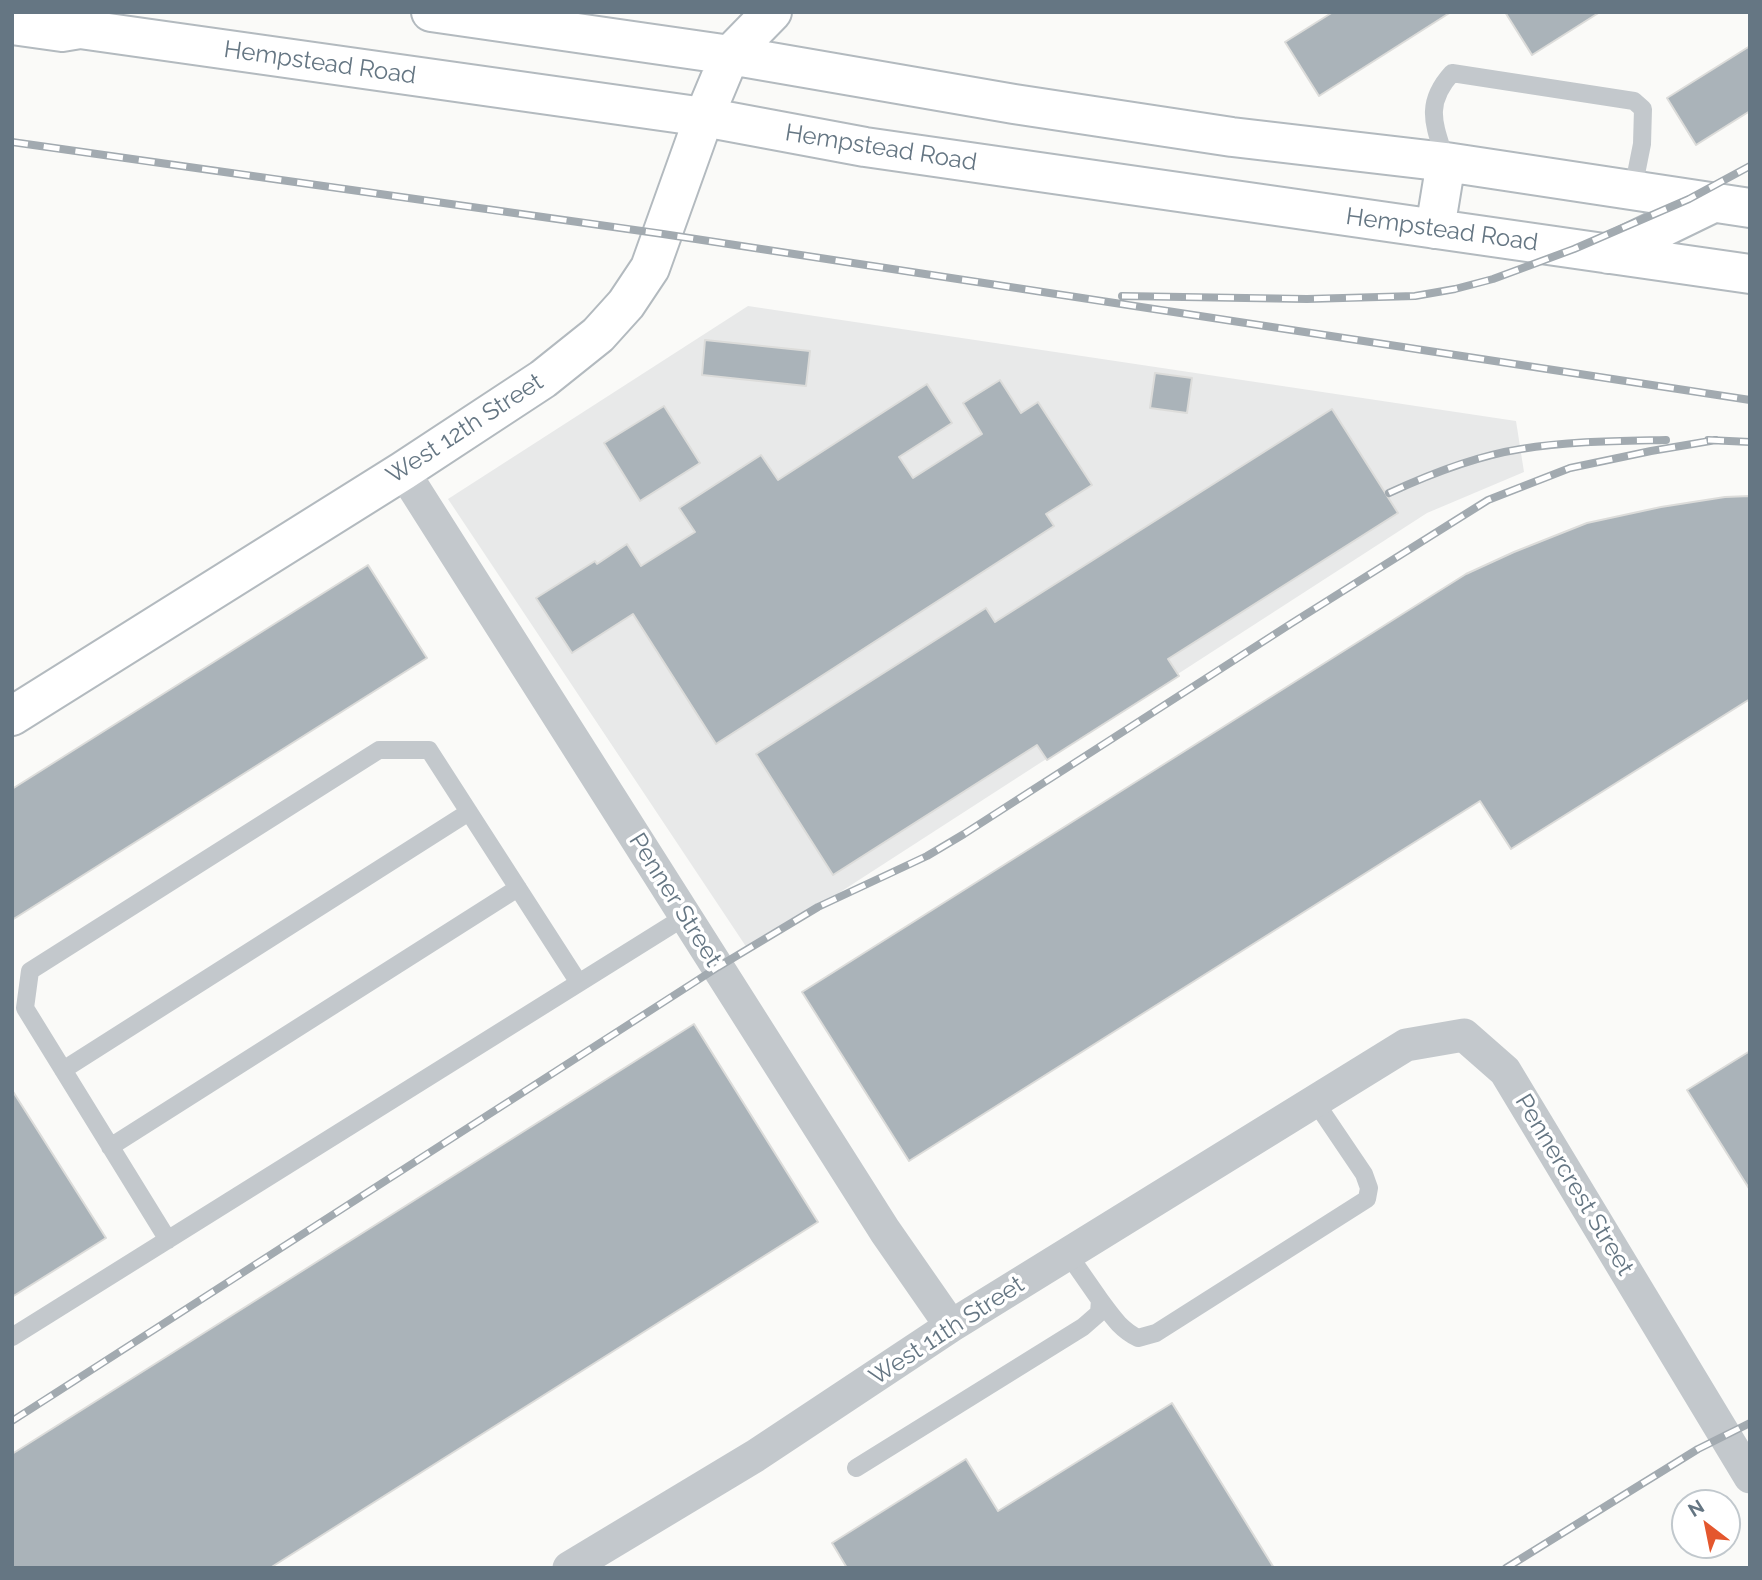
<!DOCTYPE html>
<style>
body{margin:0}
#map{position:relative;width:1762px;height:1580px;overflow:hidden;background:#fafaf8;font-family:Raleway,sans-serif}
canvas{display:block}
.frame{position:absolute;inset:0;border:14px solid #657683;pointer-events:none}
.north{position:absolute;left:1671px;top:1489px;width:70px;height:70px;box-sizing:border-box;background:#fff;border:2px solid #c1c8cd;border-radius:50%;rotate:328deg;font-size:19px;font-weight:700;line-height:28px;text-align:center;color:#657683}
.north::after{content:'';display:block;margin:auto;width:24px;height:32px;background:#e4572e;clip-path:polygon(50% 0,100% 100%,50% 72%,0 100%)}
</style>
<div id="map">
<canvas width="1762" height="1580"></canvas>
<div class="frame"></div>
<div class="north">N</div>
</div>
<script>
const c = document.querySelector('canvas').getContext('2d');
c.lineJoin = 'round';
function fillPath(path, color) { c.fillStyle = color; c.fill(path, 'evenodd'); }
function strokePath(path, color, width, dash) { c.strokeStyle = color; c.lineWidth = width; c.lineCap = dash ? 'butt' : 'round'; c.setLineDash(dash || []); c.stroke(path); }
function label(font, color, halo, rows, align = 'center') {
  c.font = font + ' Raleway,sans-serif'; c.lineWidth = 7; c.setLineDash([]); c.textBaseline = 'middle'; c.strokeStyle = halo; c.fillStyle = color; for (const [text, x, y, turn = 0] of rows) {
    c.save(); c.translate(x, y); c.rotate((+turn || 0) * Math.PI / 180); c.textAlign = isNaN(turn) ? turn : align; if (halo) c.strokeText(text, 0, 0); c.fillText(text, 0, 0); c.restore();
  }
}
fillPath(new Path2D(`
 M748 306 1516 421 1524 472 1427 513 749 951 448 499Z`), '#e8e9e9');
const building = new Path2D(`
 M1333 12H1451L1319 96 1285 42Z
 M1505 12H1600L1532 55Z
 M1750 46V111L1696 145 1667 98Z
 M705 340 810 351 806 386 702 375Z
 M1155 373 1192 378 1187 413 1150 408Z
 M1000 380 1021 413 1038 402 1092 485 1046 514 1054 526 716 744 633 614 572 653 536 598 595 561 597 564 627 544 641 566 695 532 679 508 761 455 778 480 927 384 952 423 899 457 913 478 982 434 963 403Z
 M664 406 700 463 640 501 604 443Z
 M1332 409 1398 513 1168 659 1179 676 1047 760 1037 745 833 875 756 754 986 608 995 622Z
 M1750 496V699L1511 849 1480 801 909 1161 802 992 1466 574 1514 552 1587 523 1661 507 1725 497Z
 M368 565 427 658 12 920V789Z
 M694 1024 818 1222 270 1568H12V1454Z
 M1750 1051V1190L1687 1090Z
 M12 1090 106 1238 12 1297Z
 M1172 1403 1274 1568H847L832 1543 966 1459 998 1511Z`);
fillPath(building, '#aab3b9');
strokePath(building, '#dcdcda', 2);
const secondary = new Path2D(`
 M431 12 730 55 1014 104 1232 137 1446 162 1750 208
 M12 25 62 32 80 29 704 117 865 147 1750 274
 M1435 229 1446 162
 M1608 254 1713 203
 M12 716 403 471 543 379 598 335 626 304 650 268 704 117 730 55 772 12`);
strokePath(secondary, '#b3babf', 42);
strokePath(new Path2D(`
 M1446 162C1435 126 1423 105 1452 73L1634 101 1643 109 1642 144 1633 189
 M63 1070 469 812
 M110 1147 518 888
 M168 1240 25 1008 30 971 379 750H429L579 983
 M1100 1300C1112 1316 1120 1329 1138 1338L1156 1333 1367 1199 1369 1188 1364 1174 1314 1100
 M12 1337 686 916
 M856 1468 1083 1327 1099 1313 1100 1300 1068 1254`), '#c3c8cc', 18);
strokePath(new Path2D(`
 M403 471 885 1231 951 1326
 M569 1568 755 1456 951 1326 1406 1045 1464 1035 1505 1071 1750 1477`), '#c3c8cc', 33);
strokePath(secondary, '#fff', 38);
const rail = new Path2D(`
 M12 142 663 234 1750 400
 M1122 296 1307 299 1415 296 1455 289 1493 279 1574 249 1689 199 1750 166
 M1708 440 1750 442
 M1389 493C1430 474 1476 456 1521 449 1569 441 1617 441 1666 440
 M12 1421 718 967 818 907 927 856 964 834 1292 623 1488 500 1570 468 1651 451 1716 440
 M1506 1568 1698 1449 1750 1423`);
strokePath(rail, '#a2aab0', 8);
strokePath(rail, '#fff', 5, [16]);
label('24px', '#657683', '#fff', [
 ["Hempstead Road",320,63,8],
 ["Hempstead Road",881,148,9],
 ["Hempstead Road",1442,230,8],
 ["West 12th Street",465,429,-33],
 ["Penner Street",675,900,58],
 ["Pennercrest Street",1574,1185,59],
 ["West 11th Street",947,1331,-33]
]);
</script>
